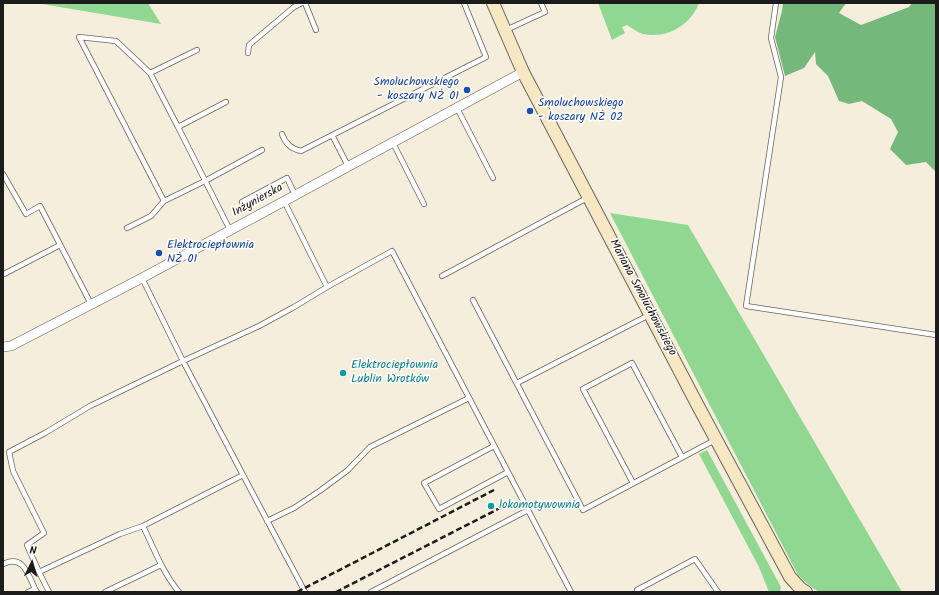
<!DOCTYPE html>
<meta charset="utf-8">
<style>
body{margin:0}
#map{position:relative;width:939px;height:595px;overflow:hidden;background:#f6eedc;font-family:Kalam,sans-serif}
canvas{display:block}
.frame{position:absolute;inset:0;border:4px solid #1c1c1c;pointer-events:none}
.north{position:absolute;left:12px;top:543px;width:40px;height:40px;-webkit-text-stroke:3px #fdfcf7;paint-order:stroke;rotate:5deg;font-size:11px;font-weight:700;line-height:16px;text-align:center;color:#1c1c1c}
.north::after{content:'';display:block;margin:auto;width:14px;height:18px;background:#1c1c1c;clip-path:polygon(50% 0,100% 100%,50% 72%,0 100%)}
</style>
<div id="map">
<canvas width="939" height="595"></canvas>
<div class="frame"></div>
<div class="north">N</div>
</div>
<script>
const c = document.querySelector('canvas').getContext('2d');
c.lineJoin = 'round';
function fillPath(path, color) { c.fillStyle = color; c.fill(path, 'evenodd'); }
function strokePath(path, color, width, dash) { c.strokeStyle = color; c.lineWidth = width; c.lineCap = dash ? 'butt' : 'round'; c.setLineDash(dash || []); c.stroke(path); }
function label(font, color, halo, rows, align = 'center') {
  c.font = font + ' Kalam,sans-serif'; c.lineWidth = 3.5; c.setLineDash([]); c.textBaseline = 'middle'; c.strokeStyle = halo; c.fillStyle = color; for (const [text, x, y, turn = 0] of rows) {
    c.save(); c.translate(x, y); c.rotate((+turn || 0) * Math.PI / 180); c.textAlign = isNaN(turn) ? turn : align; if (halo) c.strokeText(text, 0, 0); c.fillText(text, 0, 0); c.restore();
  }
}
fillPath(new Path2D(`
 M36 3H148L161 24Z
 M598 3H699C691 25 667 39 643 34 637 32 632 28 627 25L622 27 625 33 612 40Z
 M610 213 688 225 902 592H819L809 585 798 575Z
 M707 450 781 587 780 592H769L759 567 699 454Z`), '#90d791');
fillPath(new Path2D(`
 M783 3H846L839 13 861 25 909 7 912 3H936V172L926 162 906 165 890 149 898 132 891 119 862 101 849 104 839 101 828 76 816 64 815 52 804 68 785 76 775 37 782 11Z`), '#74b87b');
const lane = new Path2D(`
 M305 3 316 30
 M776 3 771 38 781 77 746 306 936 335
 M506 30 545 12 541 3
 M248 53 249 45 294 7 302 3
 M226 102 178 127 230 230
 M457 108 493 178
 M178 127 150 73 197 50
 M282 134C285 143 291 149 301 151L486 57 464 3
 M332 135 348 166
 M393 143 424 204
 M3 174 26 214 40 206 91 304
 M164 201 205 181 262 150
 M284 201 327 287 392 251 571 592
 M242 202 287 178 295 195
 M127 228 151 216 164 201 79 37 116 41 150 73
 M4 274 60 245
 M442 276 587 198
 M142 278 183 361 259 326 294 307 327 287
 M473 300 583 510 715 440
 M517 383 649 315
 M494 446 424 483 439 509 508 472
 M633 483 583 389 632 363 682 457
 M267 521 294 508 321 490 348 470 370 447 469 398
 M3 564C23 554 28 574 35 589
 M39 572 27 545 44 533 13 471 9 452 45 433 90 406 183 361 243 475
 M637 590 695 559 718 592
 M28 592 35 589 37 592
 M49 592 39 572 120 534 143 526
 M105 592 161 565
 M179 592C163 573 154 549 143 526L243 475 305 592
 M371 592 528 510`);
const street = new Path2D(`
 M3 347 11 346 142 278 523 72`);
const secondary = new Path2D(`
 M493 3 523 72 544 112 697 404 790 577 800 588 806 592`);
strokePath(lane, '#68665f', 6);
strokePath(street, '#68665f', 10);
strokePath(secondary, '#68665f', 14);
strokePath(lane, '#fff', 4.5);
strokePath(street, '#fff', 9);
strokePath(secondary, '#f8e7c3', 12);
strokePath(new Path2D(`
 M297 592 494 490
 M336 592 504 506`), '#1c1c1c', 2.5, [6, 3]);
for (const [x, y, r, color] of [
 [467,90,4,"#1a4fb4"],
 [530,111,4,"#1a4fb4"],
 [159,253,4,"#1a4fb4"],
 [343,373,4,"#0f9aa8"],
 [491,506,4,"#0f9aa8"]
]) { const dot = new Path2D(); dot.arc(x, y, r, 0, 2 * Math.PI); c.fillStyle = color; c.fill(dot); strokePath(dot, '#fdfcf7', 1.5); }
label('12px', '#164399', '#fdfcf7', [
 ["Smoluchowskiego",459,83,"right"],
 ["- koszary NŻ 01",459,97,"right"],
 ["Smoluchowskiego",538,104],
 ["- koszary NŻ 02",538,118],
 ["Elektrociepłownia",167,246],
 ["NŻ 01",167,260]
], 'left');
label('12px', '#1c1c1c', '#fdfcf7', [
 ["Inżynierska",258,201,-29],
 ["Mariana Smoluchowskiego",642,298,62]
]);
label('12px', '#0d838f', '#fdfcf7', [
 ["Elektrociepłownia",351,366],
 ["Lublin Wrotków",351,380],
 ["lokomotywownia",499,506]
], 'left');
</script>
